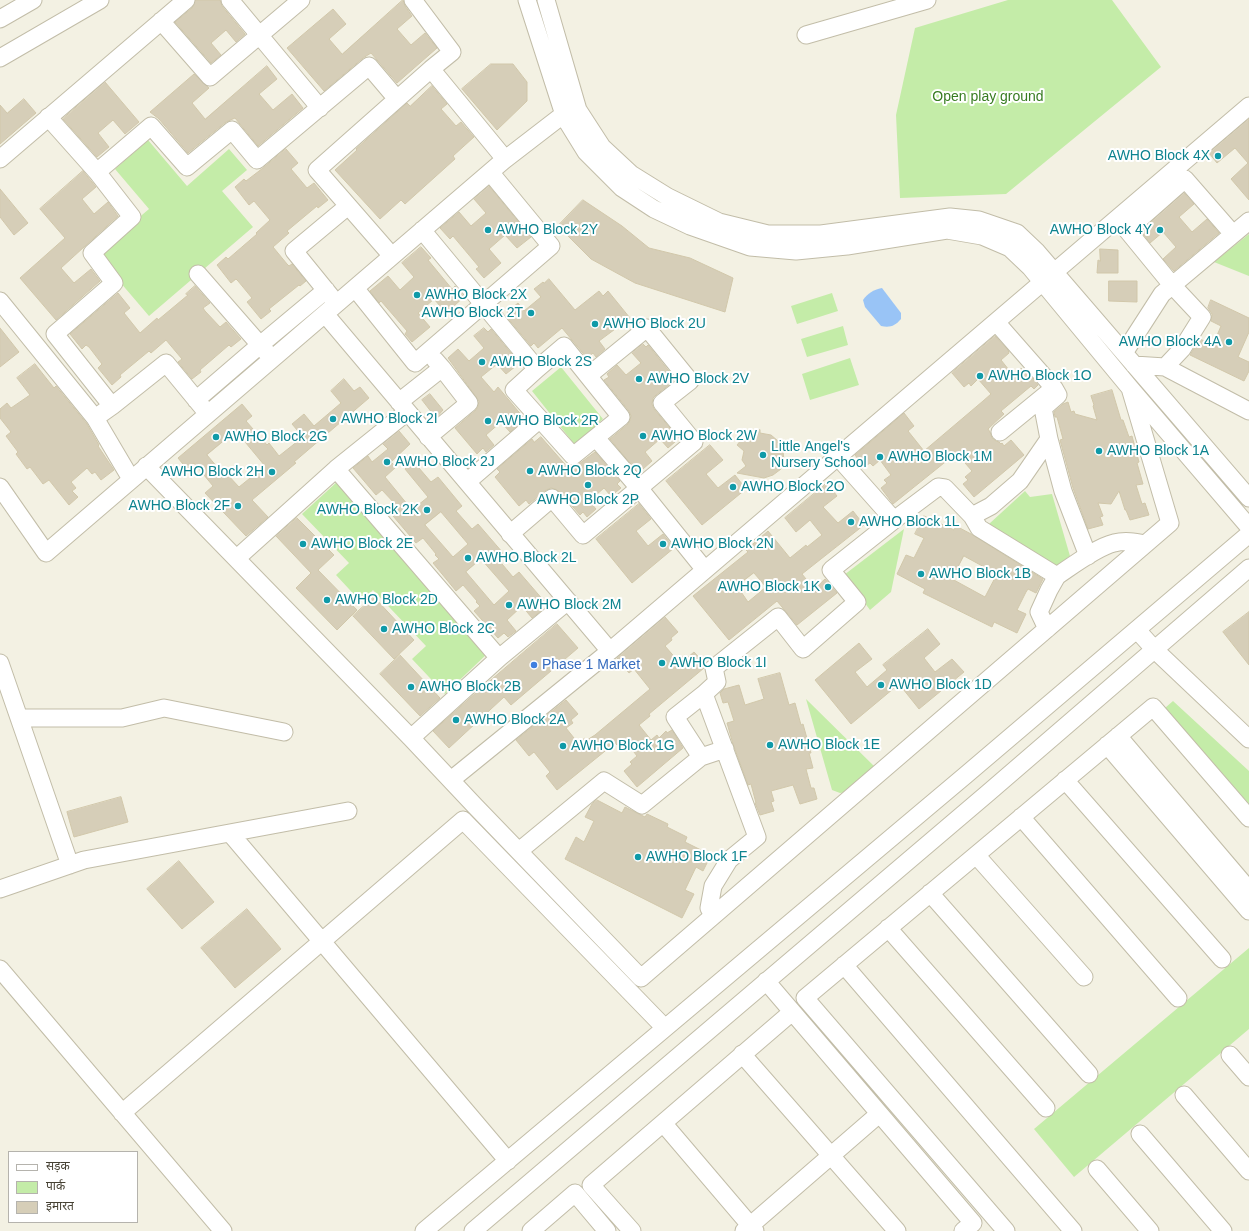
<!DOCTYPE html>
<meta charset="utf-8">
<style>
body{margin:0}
#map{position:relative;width:1249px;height:1231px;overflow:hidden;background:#f3f1e3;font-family:Helvetica,"Noto Sans Devanagari",sans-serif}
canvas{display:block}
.legend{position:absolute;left:8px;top:1151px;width:130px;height:72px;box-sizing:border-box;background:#fff;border:1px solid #b5b3ad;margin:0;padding:5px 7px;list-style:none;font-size:12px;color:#464133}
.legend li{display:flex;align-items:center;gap:8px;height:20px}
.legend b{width:20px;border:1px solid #b5b3ad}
</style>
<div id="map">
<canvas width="1249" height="1231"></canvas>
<ul class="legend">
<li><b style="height:5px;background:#fff"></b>सड़क</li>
<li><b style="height:11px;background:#c4eca8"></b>पार्क</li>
<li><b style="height:11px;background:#d6ceb8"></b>इमारत</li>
</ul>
</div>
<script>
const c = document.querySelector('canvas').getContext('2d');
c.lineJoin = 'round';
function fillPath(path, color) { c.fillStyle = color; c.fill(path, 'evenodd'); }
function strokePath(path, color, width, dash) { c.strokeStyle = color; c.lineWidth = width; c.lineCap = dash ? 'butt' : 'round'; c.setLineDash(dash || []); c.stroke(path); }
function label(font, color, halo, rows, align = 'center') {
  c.font = font + ' Helvetica,sans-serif'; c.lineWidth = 4; c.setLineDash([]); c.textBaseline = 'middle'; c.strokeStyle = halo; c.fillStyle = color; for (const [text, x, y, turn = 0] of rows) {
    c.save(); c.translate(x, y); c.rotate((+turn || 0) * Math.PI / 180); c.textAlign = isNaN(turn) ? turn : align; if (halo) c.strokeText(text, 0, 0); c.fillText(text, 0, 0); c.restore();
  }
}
fillPath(new Path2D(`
 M1008 0H1112L1161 67 1006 194 900 198 896 115 915 28Z
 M148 140 187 186 229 149 247 170 222 191 253 227 149 316 96 254 149 209 115 169Z
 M1249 234V276L1214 262Z
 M832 293 838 311 797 324 791 306Z
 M843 326 848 345 807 357 801 339Z
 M850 358 859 385 810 400 802 374Z
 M561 367 603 419 575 445 532 391Z
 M338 481 489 652 445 694 412 659 426 646 373 590 361 602 336 575 349 563 302 514Z
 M1025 491 1030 497 1052 494 1070 556 1054 568 989 524Z
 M904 529 891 592 870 610 844 575Z
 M806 699 876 768 847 792 840 793 832 790Z
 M1173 701 1249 771V804L1165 708Z
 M1249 948V1029L1074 1177 1034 1129Z`), '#c4eca8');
fillPath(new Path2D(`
 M882 288 901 313V319C895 326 890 328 881 326L865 307 863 300C868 293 873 290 882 288Z`), '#99c4f6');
const building = new Path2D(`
 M196 0H220L222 6 245 34 236 42 226 30 211 43 221 55 211 63 175 22 192 8Z
 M403 0 405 6 412 16 397 29 411 45 425 33 437 48 397 83 371 53 363 58 324 91 287 48 333 9 346 24 329 39 342 54Z
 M491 64H513L527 82V101L497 130 462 89Z
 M267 66 277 79 259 94 273 110 292 94 303 108 258 146 235 118 226 122 188 153 159 119 150 112 194 74 209 88 192 103 205 119Z
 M105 82 139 122 125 134 113 120 98 133 109 147 97 157 63 119Z
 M432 86 447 104 441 109 456 126 461 122 474 137 453 156 455 159 405 204 401 200 380 219 335 170 357 150 356 149 407 103 410 106Z
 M24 99 36 113 0 144V105L7 113Z
 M1249 119V200L1231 179 1248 163 1235 148 1217 163 1209 153Z
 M286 149 298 163 291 169 307 188 314 183 328 200 318 208 317 206 287 231 289 233 273 247 287 264 289 266 292 264 306 281 300 286 299 285 269 309 271 311 261 319 247 302 252 298 238 281 236 279 231 283 217 265 226 257 228 259 257 234 256 233 270 220 254 201 249 205 235 187 244 179 246 181 263 168Z
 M83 171 96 187 82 199 94 214 108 202 118 216 61 268 74 283 91 269 100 281 56 320 20 278 65 238 40 209Z
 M489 186 531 237 517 248 505 235 489 249 501 263 484 278 476 269 479 267 453 236 450 239 440 228 459 212 471 226 486 213 474 199Z
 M0 189 28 223 14 235 0 217Z
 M1184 193 1194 204 1179 217 1192 232 1207 219 1219 233 1174 271 1163 259 1176 247 1163 232 1150 243 1141 231Z
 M583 200 622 226 649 248 690 258 733 278 725 312 635 283 591 259 558 226Z
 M421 247 431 258 428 260 452 289 455 286 464 297 446 313 434 299 418 313 430 327 412 342 405 334 407 331 381 301 379 303 370 291 388 276 400 290 414 277 402 263Z
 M1100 249 1118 250V273H1097L1098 260 1100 261Z
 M549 279 575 310 599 291 603 296 608 291 630 318 599 341 605 349 596 357 593 353 587 358 562 328 538 348 534 343 531 346 506 316 509 314 507 312 518 303 524 311 541 297 534 289 543 282 544 283Z
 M1109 281H1137V302L1109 301Z
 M195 286 210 303 203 308 205 311 220 327 226 322 241 339 231 347 229 345 200 370 201 372 192 379 178 362 182 359 166 340 151 353 149 351 120 375 121 377 112 385 98 368 102 364 89 347 86 345 82 349 70 334 118 293 130 308 124 313 140 333 157 318 158 320 188 295 186 294Z
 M1211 300 1249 318V332L1238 357 1249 362V371L1244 381 1190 355 1200 339 1213 345 1221 326 1211 321 1212 314 1208 308Z
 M0 328 19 352 0 367Z
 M484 328 488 332 491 329 515 358 512 361 516 366 506 374 497 364 481 377 494 392 498 387 523 417 517 422 519 424 510 432 501 422 486 435 494 445 486 452 483 448 477 454 455 428 476 410 478 406 479 401 448 358 458 349 469 361 484 348 474 336Z
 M995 336 1008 350 1009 353 1001 360 1013 375 1021 368 1023 371 1025 370 1038 385 1034 389 1031 386 1001 411 1004 414 988 429 990 432 992 438 996 441 999 442 1001 444 1002 443 1004 446 1011 440 1024 455 974 497 963 484 968 480 965 477 972 471 959 456 952 462 950 459 944 463 893 504 881 488 887 483 884 480 891 475 880 460 873 466 870 463 864 467 855 455 904 413 914 426 908 431 924 451 983 401 991 394 978 379 971 386 969 383 964 387 952 373Z
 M643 344 646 347 648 345 672 375 670 376 674 381 656 395 653 398 652 404 654 409 675 434 673 436 676 441 668 448 660 439 645 452 652 461 643 469 640 465 635 469 610 439 628 424 630 420 631 416 629 411 604 380 609 377 607 374 617 365 626 375 641 363 632 353Z
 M35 364 54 388 56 386 87 424 99 445 98 446 114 470 101 480 95 472 92 474 87 468 71 482 76 488 72 491 78 497 69 505 49 480 43 484 30 467 27 469 16 454 18 452 6 436 11 432 0 418V409L7 403 11 408 30 395 17 378Z
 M344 379 354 391 360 387 369 398 294 462 296 463 252 500 268 517 246 536 205 493 213 486 194 463 187 469 178 458 242 404 252 416 246 421 267 445 269 443 279 456 303 437 292 424 304 414 314 426 341 403 331 391ZM236 431 265 466 239 487 226 473 224 475 207 455Z
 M1112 390 1121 420H1123L1129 437 1132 436 1139 462 1137 463 1143 484 1136 485 1142 504 1145 503 1149 515 1130 520 1126 510H1125L1119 491 1111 504 1098 503 1103 516 1100 517 1103 525 1088 529 1073 488 1060 440 1063 439 1057 417H1055L1054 412 1063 404 1068 402 1071 412 1074 411 1075 414 1097 420 1093 406 1094 405 1091 396Z
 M430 394 443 410 436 418 422 400Z
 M760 430V433L771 435 778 441 783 451 784 461 781 469 773 475 764 478 737 473 746 466 742 460 744 451 737 445 742 439 749 434Z
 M399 431 410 444 391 462 396 467 385 477 412 510 428 497 405 469 413 461 431 482 438 477 462 506 456 511 472 529 478 524 503 553 497 558 513 577 519 572 544 601 538 606 542 610 532 618 522 606 507 620 516 631 508 637 504 633 498 638 474 611 480 606 476 602 477 601 463 585 456 591 433 563 439 559 435 555 436 554 423 538 416 543 393 516 398 511 395 507 397 506 382 490 376 495 353 468 368 456 372 462 388 449 383 444ZM441 512 468 544 453 557 425 525ZM481 559 509 591 494 605 466 572Z
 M541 437 569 469 572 466 579 464 595 452 620 481 617 484 621 488 611 496 604 488 589 501 596 509 587 517 583 512 580 515 560 492 555 489 551 488 546 490 529 504 526 500 519 506 495 477 500 472 497 469 532 439 534 442Z
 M710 445 723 460 706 474 718 488 735 475 746 489 702 525 666 481Z
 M827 483 837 496 823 507 838 523 853 511 864 525 802 574 814 589 825 579 837 593 797 625 777 601 729 640 693 596 748 552 746 550 768 531 790 558 806 545 807 547 822 535 810 520 796 532 785 518ZM754 573 766 587 748 602 737 586Z
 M639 504 651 519 636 531 648 546 663 534 674 548 632 583 596 539Z
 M924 516 954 530 956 526 971 534 1043 579 1036 593 1028 589 1026 592 1017 610 1026 614 1017 633 994 622 992 627 923 593 925 589 897 574 906 555 914 558 924 538 915 534ZM964 556 997 574 985 597 952 579Z
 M297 518 334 555 318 570 357 610 337 630 296 588 311 573 276 536Z
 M374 597 414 640 394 659 353 616Z
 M1249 612V665L1223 632Z
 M665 617 678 632 671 638 672 640 665 646 678 661 685 655 687 658 694 652 705 664 704 668 649 714 650 716 639 725 651 740 657 735 659 738 666 731 667 733 672 730 683 748 637 787 624 771 632 764 630 762 637 756 624 739 617 745 615 743 557 790 546 776 550 772 534 752 529 756 516 740 566 700 578 714 571 720 573 723 566 728 578 743 585 738 587 740 595 735 650 689 634 669 629 673 617 658Z
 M557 624 578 648 511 705 504 697 449 748 433 731 478 691Z
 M928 629 940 644 924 658 935 672 952 659 964 672 919 709 899 684 851 724 815 680 859 643 872 659 855 672 867 687 887 670 883 665Z
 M400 655 440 698 420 716 380 674Z
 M780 673 789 705 795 703 801 725 803 724 811 753H809L813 768 806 769 811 788H814L817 799 800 804 793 785 771 791 774 801 771 802 774 811 760 815 755 803H756L751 784 748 785 733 744 727 723 734 721 728 702 723 703 720 693 724 689 739 685 745 705 764 699 758 679Z
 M121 797 128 822 74 837 67 812Z
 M597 800 622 813 625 807 645 817 647 814 668 824 667 827 687 837 685 842 711 855 703 871 696 867 685 890 694 894 682 918 565 859 576 837 584 842 594 821 585 817 592 804Z
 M179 861 214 902 182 929 147 889Z
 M247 909 281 949 235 988 201 948Z`);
fillPath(building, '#d6ceb8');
strokePath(building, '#d1c7aa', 1);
const minor = new Path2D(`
 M230 0 320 108
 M413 0 452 52 431 69
 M527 0 565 118 586 152 622 188 654 209 690 226 750 247 796 251 847 246 947 230 982 236 1010 248 1030 267 1130 388 1249 527
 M546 0 578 110 602 147 631 174 668 197 719 222 768 234H821L950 217 979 220 1017 233 1037 252 1249 498
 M0 19 33 0
 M161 21 210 77 301 0
 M806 35 927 0
 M0 58 100 0
 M48 117 97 172 151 126 187 167 232 130 257 160 369 66 397 99
 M0 159 186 0
 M422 230 537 369 564 346 621 417 573 456 514 390 537 369
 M392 256 317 170 431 69 505 159
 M198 274 260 345 326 290
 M355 288 415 363 551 246 490 172
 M333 299 294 251 348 206
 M0 301 95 418 131 479
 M325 314 610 651
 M1124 353 1162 294 1249 221
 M1134 365 1165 367 1249 411
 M1165 367 1182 349 1202 317 1172 285 1127 230 1185 179 1233 234
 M196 400 260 345 268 354
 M399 402 442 368 435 360
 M112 406 166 363 208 414
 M95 418 112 406 55 334 114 283 92 253 132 217 97 172
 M1000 432 1049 392
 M428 437 469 403 442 368
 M596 438 639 488 705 570
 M1049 439 1063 491 1088 556
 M838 457 894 520 938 487 945 488 972 516 991 506 1020 481 1049 439 1043 408 1058 395 1054 388 996 322
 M146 466 411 738 475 806 641 978 1170 523 1130 388
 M336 469 499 658
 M467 482 540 419
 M0 487 46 553 503 161 564 114 573 111
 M972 516 979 528 1057 576 1049 590 1039 612 1047 629
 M510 534 552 498 583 535 694 442 662 403 690 381 647 328 588 376
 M237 558 336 469 407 412
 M1057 576C1072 566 1097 547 1114 543 1125 540 1135 542 1145 544
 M1137 630 1155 650 1249 739
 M0 663 70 865
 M19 718H122L164 708 284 732
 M1118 736 1249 890
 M411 738 499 658 568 601
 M1107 745 1249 911
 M701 757 675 717 704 694
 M451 780 610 651 1249 106
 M1065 780 1222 959
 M1021 817 1178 998
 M230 833 508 1161
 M519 851 604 781 642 805 701 757 725 749
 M976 855 1084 977
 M0 889 84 860 348 811
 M930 893 1089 1074
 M713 916 709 908 713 886 729 860 757 837 704 694 717 682 714 668 778 617 803 649 857 602 831 570 894 520
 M888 928 1046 1108
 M844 965 1073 1231
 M0 969 223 1231
 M766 981 973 1223 963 1231
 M742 1054 897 1231
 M1230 1055 1249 1077
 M1184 1095 1249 1171
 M122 1113 463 820 665 1028
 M663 1123 755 1231
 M1140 1134 1223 1231
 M1097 1169 1150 1231
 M424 1231 967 774 1249 534
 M473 1231 988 793 1249 568
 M531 1231 575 1193 607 1231
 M632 1231 591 1185 792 1012
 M744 1231 879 1114
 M1006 1231 805 998 1153 707 1249 818`);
strokePath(minor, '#c2bda8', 19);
strokePath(minor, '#fff', 17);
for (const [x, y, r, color] of [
 [1218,156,4,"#0f9aa8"],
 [488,230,4,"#0f9aa8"],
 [1160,230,4,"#0f9aa8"],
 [417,295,4,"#0f9aa8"],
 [531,313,4,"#0f9aa8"],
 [595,324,4,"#0f9aa8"],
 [1229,342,4,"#0f9aa8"],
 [482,362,4,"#0f9aa8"],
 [980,376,4,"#0f9aa8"],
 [639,379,4,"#0f9aa8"],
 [333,419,4,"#0f9aa8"],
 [488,421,4,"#0f9aa8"],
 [643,436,4,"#0f9aa8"],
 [216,437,4,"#0f9aa8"],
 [1099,451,4,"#0f9aa8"],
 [763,455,4,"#0f9aa8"],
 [880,457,4,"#0f9aa8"],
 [387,462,4,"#0f9aa8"],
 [530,471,4,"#0f9aa8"],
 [272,472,4,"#0f9aa8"],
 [588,485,4,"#0f9aa8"],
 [733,487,4,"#0f9aa8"],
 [238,506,4,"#0f9aa8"],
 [427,510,4,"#0f9aa8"],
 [851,522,4,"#0f9aa8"],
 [303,544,4,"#0f9aa8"],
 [663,544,4,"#0f9aa8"],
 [468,558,4,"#0f9aa8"],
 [921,574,4,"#0f9aa8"],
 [828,587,4,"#0f9aa8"],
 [327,600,4,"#0f9aa8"],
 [509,605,4,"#0f9aa8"],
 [384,629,4,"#0f9aa8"],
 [662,663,4,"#0f9aa8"],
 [534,665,4,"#3f7fe0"],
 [881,685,4,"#0f9aa8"],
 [411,687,4,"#0f9aa8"],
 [456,720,4,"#0f9aa8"],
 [770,745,4,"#0f9aa8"],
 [563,746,4,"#0f9aa8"],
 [638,857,4,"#0f9aa8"]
]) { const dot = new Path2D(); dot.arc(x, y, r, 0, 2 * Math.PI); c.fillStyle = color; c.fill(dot); strokePath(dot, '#fff', 1.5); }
label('14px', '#387c22', '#fff', [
 ["Open play ground",988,97]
]);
label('14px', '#0d838f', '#fff', [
 ["AWHO Block 4X",1210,156,"right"],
 ["AWHO Block 2Y",496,230],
 ["AWHO Block 4Y",1152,230,"right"],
 ["AWHO Block 2X",425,295],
 ["AWHO Block 2T",523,313,"right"],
 ["AWHO Block 2U",603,324],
 ["AWHO Block 4A",1221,342,"right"],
 ["AWHO Block 2S",490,362],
 ["AWHO Block 1O",988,376],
 ["AWHO Block 2V",647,379],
 ["AWHO Block 2I",341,419],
 ["AWHO Block 2R",496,421],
 ["AWHO Block 2W",651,436],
 ["AWHO Block 2G",224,437],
 ["Little Angel's",771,447],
 ["Nursery School",771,463],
 ["AWHO Block 1A",1107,451],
 ["AWHO Block 1M",888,457],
 ["AWHO Block 2J",395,462],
 ["AWHO Block 2Q",538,471],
 ["AWHO Block 2H",264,472,"right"],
 ["AWHO Block 2O",741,487],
 ["AWHO Block 2P",588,500,"center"],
 ["AWHO Block 2F",230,506,"right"],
 ["AWHO Block 2K",419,510,"right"],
 ["AWHO Block 1L",859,522],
 ["AWHO Block 2E",311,544],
 ["AWHO Block 2N",671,544],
 ["AWHO Block 2L",476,558],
 ["AWHO Block 1B",929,574],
 ["AWHO Block 1K",820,587,"right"],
 ["AWHO Block 2D",335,600],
 ["AWHO Block 2M",517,605],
 ["AWHO Block 2C",392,629],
 ["AWHO Block 1I",670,663],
 ["AWHO Block 1D",889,685],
 ["AWHO Block 2B",419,687],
 ["AWHO Block 2A",464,720],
 ["AWHO Block 1E",778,745],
 ["AWHO Block 1G",571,746],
 ["AWHO Block 1F",646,857]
], 'left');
label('14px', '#366cbe', '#fff', [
 ["Phase 1 Market",542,665]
], 'left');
</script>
